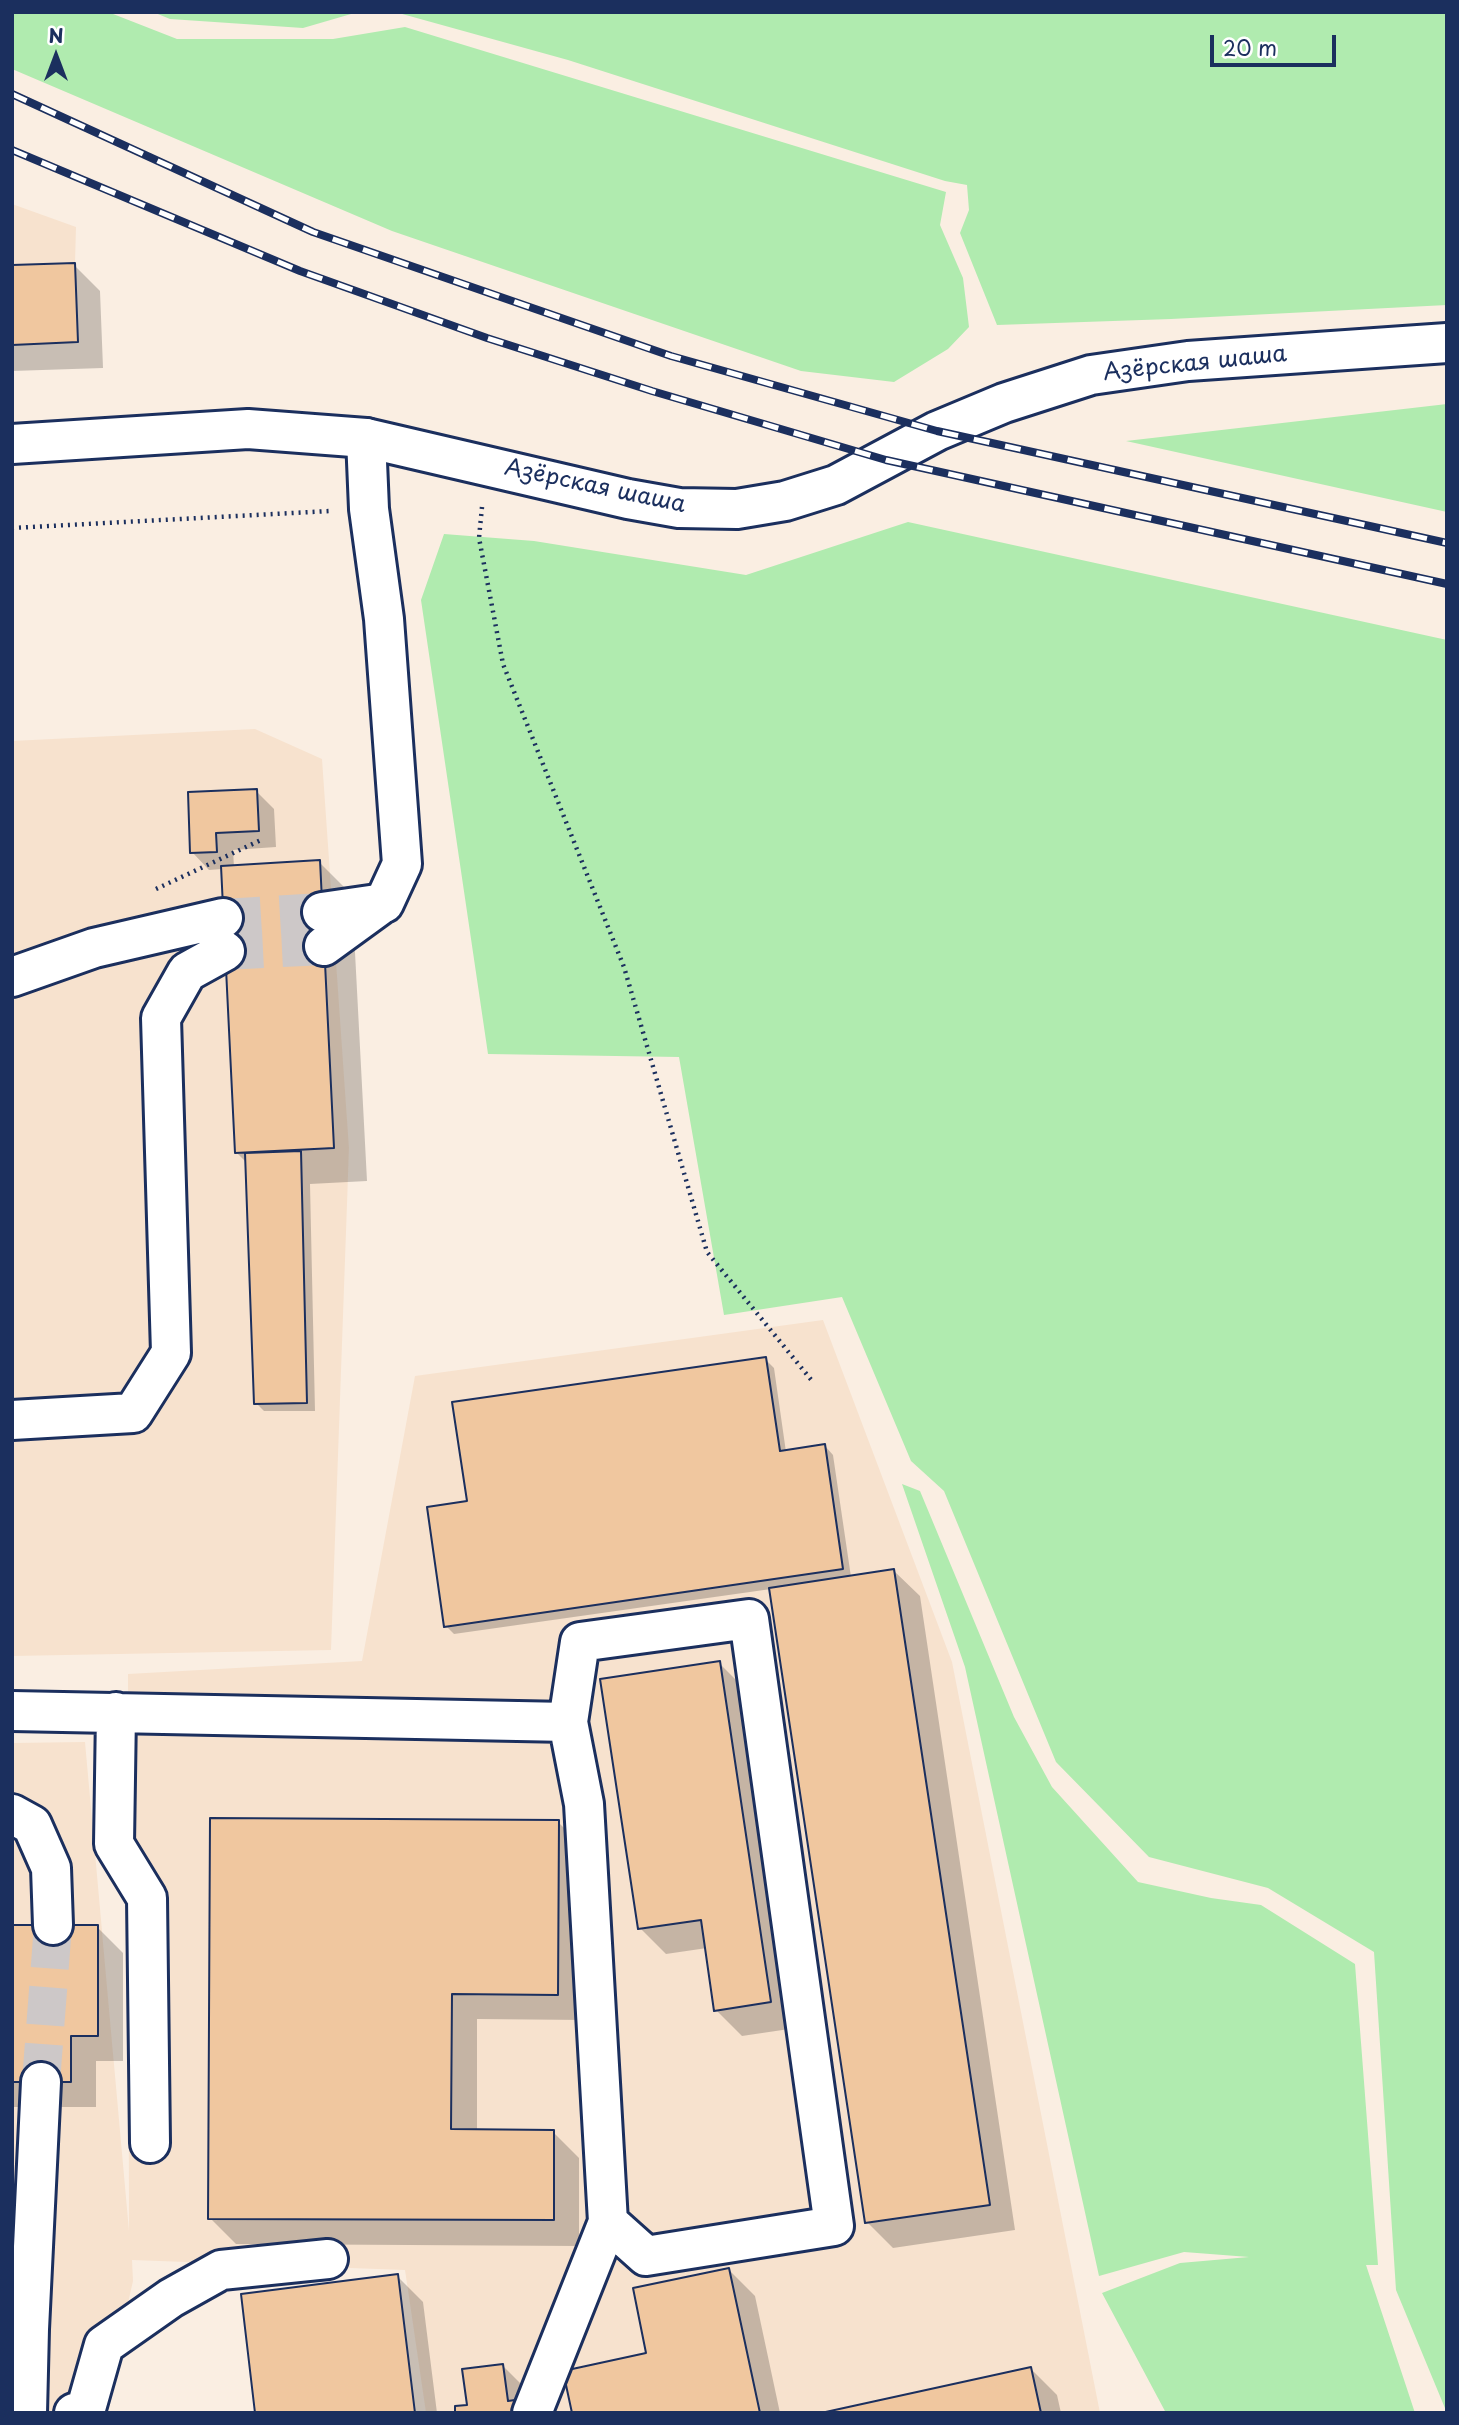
<!DOCTYPE html>
<meta charset="utf-8">
<style>
body{margin:0}
#map{position:relative;width:1459px;height:2425px;overflow:hidden;background:#faeee2;font-family:"Playpen Sans",sans-serif}
canvas{display:block}
.frame{position:absolute;inset:0;border:14px solid #1b2f5e;pointer-events:none}
.north{position:absolute;left:21px;top:21px;width:70px;height:70px;-webkit-text-stroke:5px #fff;paint-order:stroke;rotate:0deg;font-size:19px;font-weight:700;line-height:28px;text-align:center;color:#1b2f5e}
.north::after{content:'';display:block;margin:auto;width:24px;height:32px;background:#1b2f5e;clip-path:polygon(50% 0,100% 100%,50% 72%,0 100%)}
.scale{position:absolute;left:1210px;top:35px;width:126px;height:32px;box-sizing:border-box;border:4px solid #1b2f5e;border-top:0;padding-left:9px;font-size:21px;line-height:24px;white-space:nowrap;color:#1b2f5e;-webkit-text-stroke:5px #fff;paint-order:stroke}
</style>
<div id="map">
<canvas width="1459" height="2425"></canvas>
<div class="frame"></div>
<div class="north">N</div>
<div class="scale">20 m</div>
</div>
<script>
const c = document.querySelector('canvas').getContext('2d');
c.lineJoin = 'round';
function fillPath(path, color) { c.fillStyle = color; c.fill(path, 'evenodd'); }
function strokePath(path, color, width, dash) { c.strokeStyle = color; c.lineWidth = width; c.lineCap = dash ? 'butt' : 'round'; c.setLineDash(dash || []); c.stroke(path); }
function label(font, color, halo, rows, align = 'center') {
  c.font = font + ' "Playpen Sans",sans-serif'; c.lineWidth = 6; c.setLineDash([]); c.textBaseline = 'middle'; c.strokeStyle = halo; c.fillStyle = color; for (const [text, x, y, turn = 0] of rows) {
    c.save(); c.translate(x, y); c.rotate((+turn || 0) * Math.PI / 180); c.textAlign = isNaN(turn) ? turn : align; if (halo) c.strokeText(text, 0, 0); c.fillText(text, 0, 0); c.restore();
  }
}
fillPath(new Path2D(`
 M12 204 76 227 75 263 78 342 12 345Z
 M255 729 322 759 349 1148 331 1650 12 1656V741Z
 M823 1320 952 1662 1100 2413H426L405 2270 132 2260 133 2281 103 2413H12V1743L85 1742 129 2231 128 1674 362 1661 415 1376Z`), '#f7e2ce');
fillPath(new Path2D(`
 M12 12H108L177 39H333L405 27 946 192 940 225 963 278 969 327 948 349 894 382 801 371 392 231 12 69Z
 M153 12H358L303 28 170 19Z
 M395 12H1447V305L1171 319 997 325 960 233 969 210 967 185 945 181 568 60Z
 M1447 404V512L1126 441Z
 M908 522 1447 640V2413L1396 2290 1374 1952 1268 1888 1149 1857 1056 1762 944 1491 911 1461 842 1297 724 1315 679 1057 488 1054 421 600 444 534 534 541 746 575Z
 M902 1484 920 1491 1014 1717 1052 1787 1138 1882 1211 1898 1261 1905 1355 1964 1378 2265H1366L1415 2413H1166L1102 2293 1180 2263 1249 2257 1184 2252 1099 2276 965 1667Z`), '#b0ebaf');
fillPath(new Path2D(`
 M74 265 100 291 103 368 12 371V267Z
 M256 791 274 809 276 847 233 850 234 867 319 862 352 895 367 1181 310 1184 315 1411H264L256 1403 247 1163 237 1153 222 869 209 870 192 852Z
 M765 1359 774 1368 786 1452 825 1446 833 1455 851 1577 894 1571 920 1596 1015 2230 893 2248 867 2222 771 1589 454 1634 446 1626 469 1502Z
 M719 1663 745 1689 796 2028 742 2036 716 2010 707 1948 666 1954 640 1928Z
 M558 1822 584 1848 583 2020 477 2019V2131L553 2132 579 2158V2246L236 2244 210 2218Z
 M12 1927H97L123 1953V2061H96V2107H12Z
 M729 2270 755 2296 780 2413H574L648 2354Z
 M397 2276 423 2302 437 2413H257Z
 M502 2365 520 2383 523 2411 469 2406Z
 M1031 2369 1057 2395 1061 2413H830Z`), '#0003');
const building = new Path2D(`
 M75 263 78 342 12 345V265Z
 M257 789 259 831 216 833 217 852 190 853 188 792Z
 M320 860 334 1148 235 1153 221 866Z
 M301 1151 307 1403 254 1404 245 1153Z
 M766 1357 780 1451 825 1444 843 1569 444 1627 427 1507 467 1501 452 1402Z
 M894 1569 990 2205 865 2223 769 1588Z
 M720 1661 771 2002 714 2011 701 1920 638 1929 600 1679Z
 M210 1818 559 1820 558 1995 452 1994 451 2129 554 2130V2220L208 2219Z
 M12 1925H98V2036H71V2082H12Z
 M729 2268 760 2413H572L563 2371 646 2353 633 2288Z
 M398 2274 415 2413H255L241 2294Z
 M503 2364 508 2401 515 2400 517 2413H455V2406L467 2405 462 2369Z
 M1031 2367 1041 2413H821Z`);
fillPath(building, '#f0c79f');
strokePath(building, '#1b2f5e', 2);
strokePath(new Path2D(`
 M223 918 322 912
 M225 951 324 946
 M41 2082 53 1925`), '#cdc8c8', 38, [38, 19]);
const minor = new Path2D(`
 M322 912 384 903 402 864 384 619 369 509 366 438
 M324 946 379 906
 M12 977 94 948 223 918
 M12 1420 133 1413 171 1353 161 1018 187 972 225 951
 M12 1711 568 1722 584 1804 608 2222 532 2413
 M116 1712 114 1844 147 1898 150 2143
 M568 1722 580 1642 749 1619 834 2226 646 2256 608 2222
 M12 1814 32 1825 51 1868 53 1925
 M27 2413 29 2329 41 2082
 M74 2413 85 2412 104 2345 171 2298 221 2270 328 2259`);
const major = new Path2D(`
 M12 444 248 429 366 438 628 499 679 508 737 509 785 501 836 485 937 431 1004 403 1091 375 1188 361 1447 343`);
strokePath(minor, '#1b2f5e', 44);
strokePath(major, '#1b2f5e', 44);
strokePath(new Path2D(`
 M482 507 479 538 503 664 624 967 707 1252 813 1382
 M12 528 329 511
 M156 889 261 840`), '#1b2f5e', 4.5, [2, 5]);
strokePath(minor, '#fff', 38);
strokePath(major, '#fff', 38);
const rail = new Path2D(`
 M12 94 313 232 671 356 937 431 1447 543
 M12 150 300 271 487 338 652 391 886 460 1447 584`);
strokePath(rail, '#1b2f5e', 8);
strokePath(rail, '#fff', 5, [16]);
label('23px', '#1b2f5e', '#fff', [
 ["Азёрская шаша",1195,364,-6],
 ["Азёрская шаша",595,487,12]
]);
</script>
